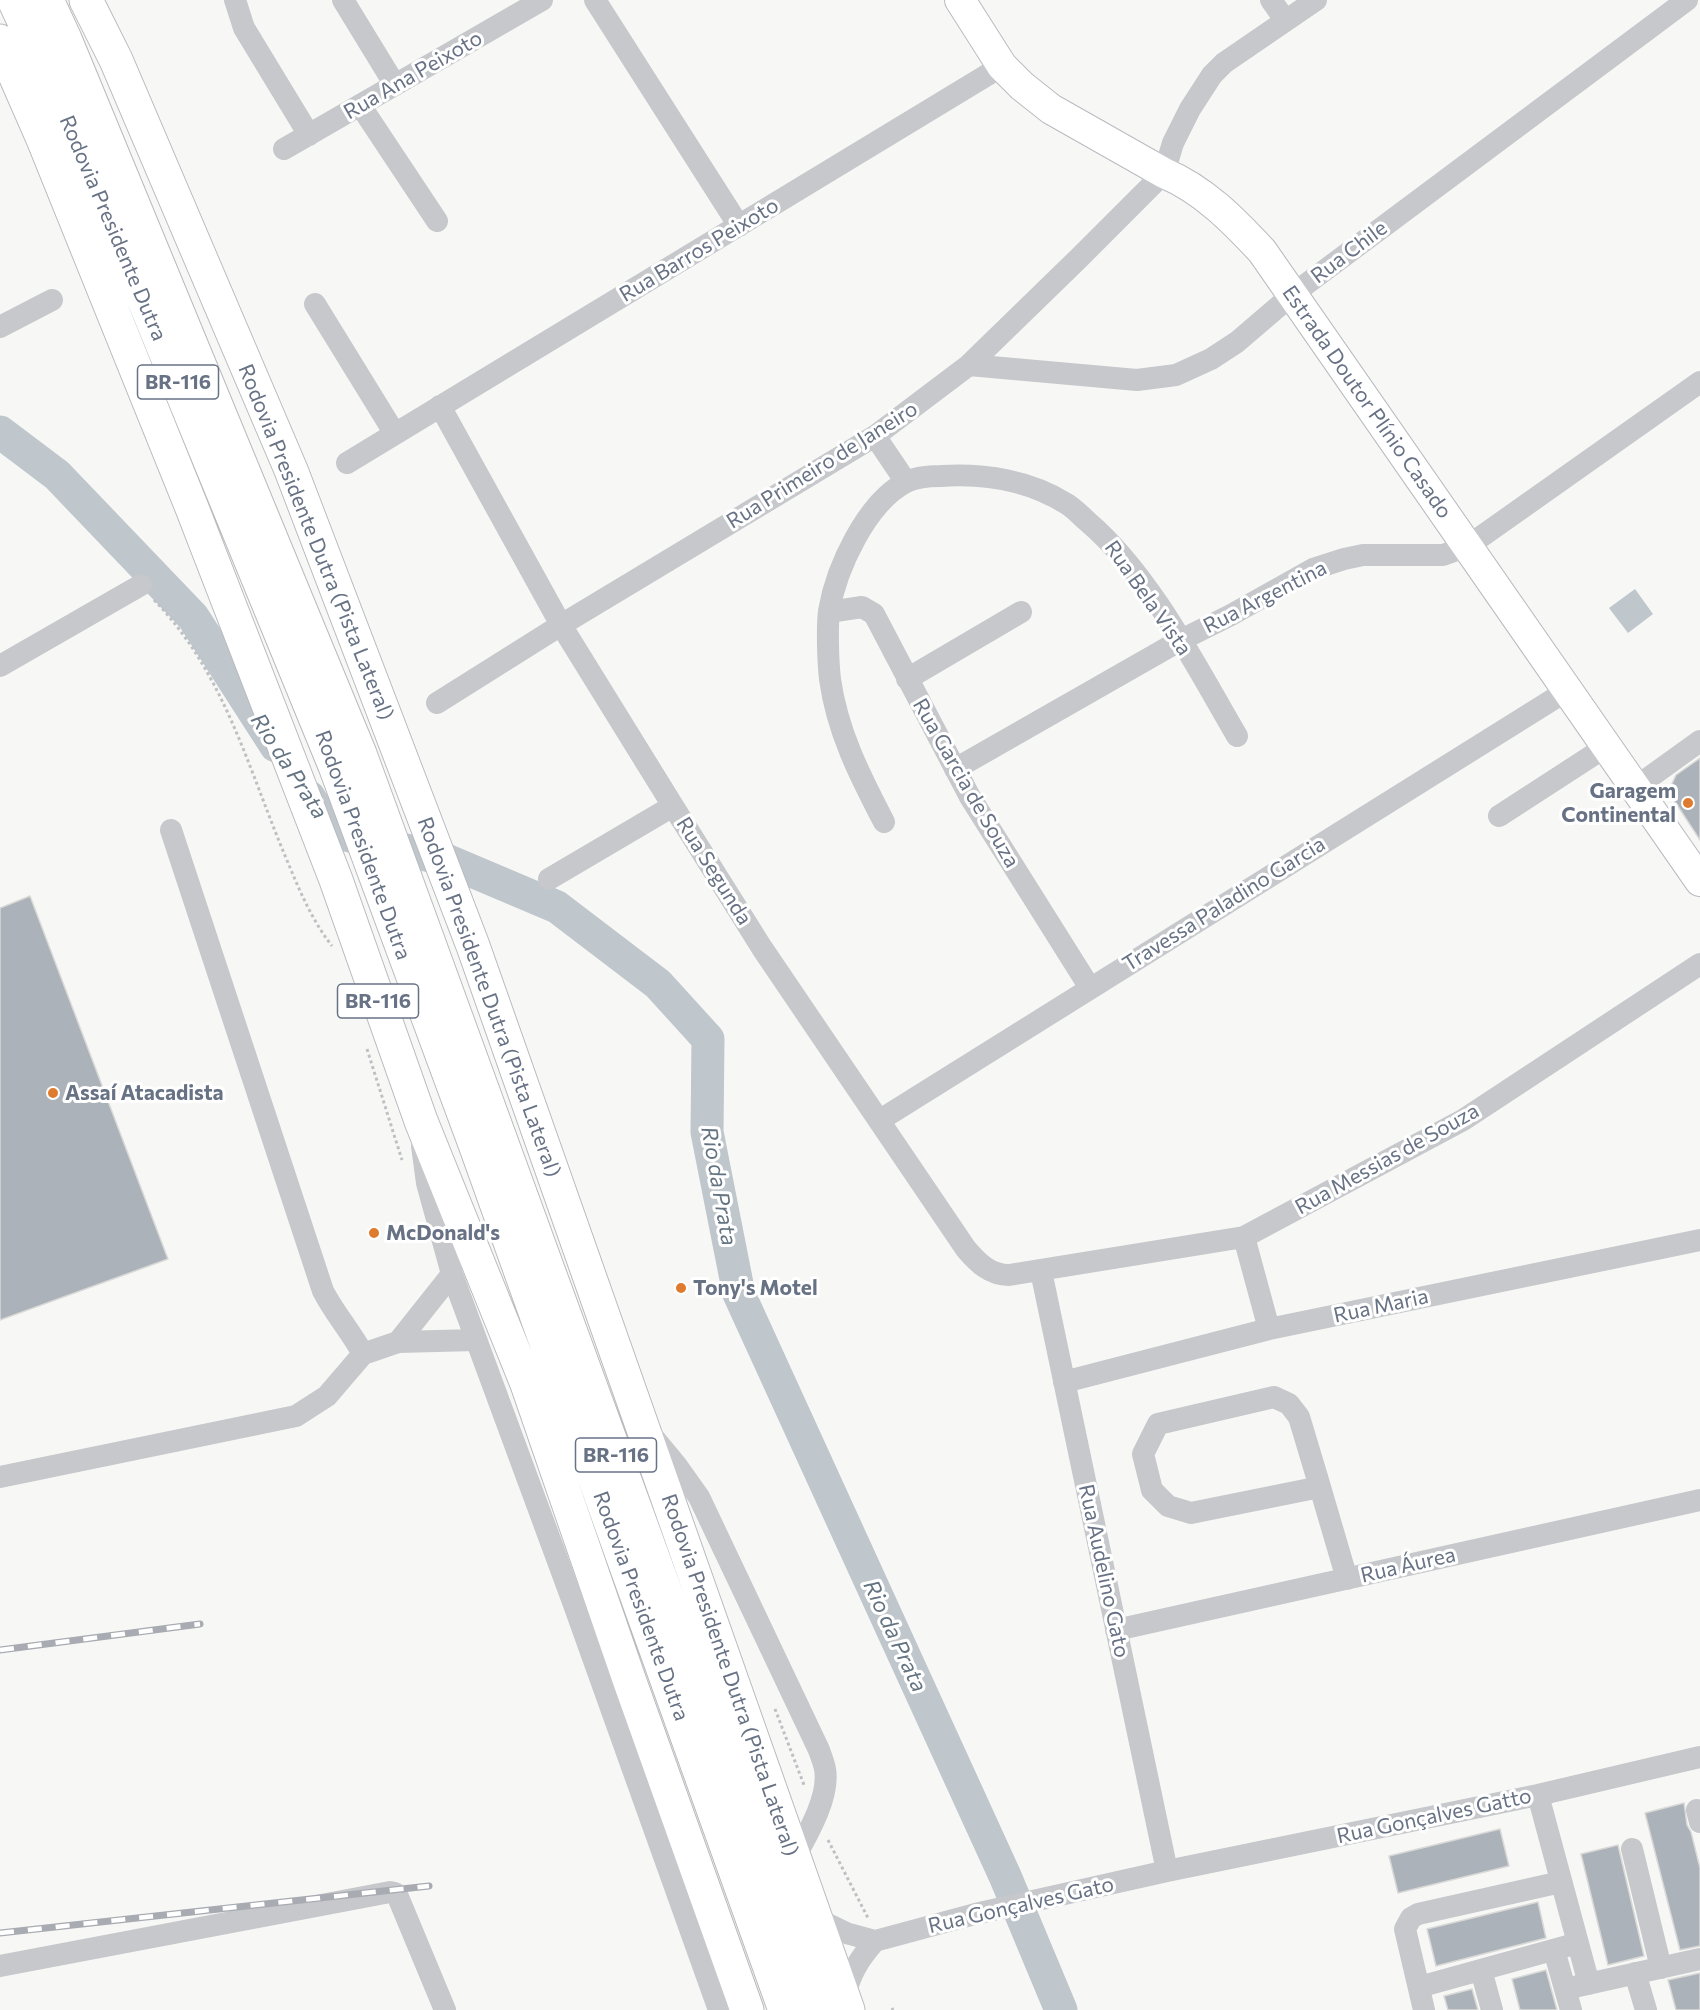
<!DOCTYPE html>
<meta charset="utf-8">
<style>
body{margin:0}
canvas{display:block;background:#f7f8f5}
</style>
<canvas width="1700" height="2010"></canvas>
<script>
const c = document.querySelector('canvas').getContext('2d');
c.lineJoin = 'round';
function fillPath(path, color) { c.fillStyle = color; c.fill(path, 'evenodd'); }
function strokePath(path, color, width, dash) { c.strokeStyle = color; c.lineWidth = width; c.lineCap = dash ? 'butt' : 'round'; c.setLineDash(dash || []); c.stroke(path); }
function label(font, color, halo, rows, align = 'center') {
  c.font = font + ' Commissioner,sans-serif'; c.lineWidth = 6; c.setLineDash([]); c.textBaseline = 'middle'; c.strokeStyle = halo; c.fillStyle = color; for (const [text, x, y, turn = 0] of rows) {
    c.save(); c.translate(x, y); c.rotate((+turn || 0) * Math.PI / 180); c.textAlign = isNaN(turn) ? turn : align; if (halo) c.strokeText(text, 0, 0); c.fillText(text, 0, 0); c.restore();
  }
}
fillPath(new Path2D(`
 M1635 589 1653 614 1628 633 1609 608Z`), '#bfc6cc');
strokePath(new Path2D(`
 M0 432 57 475 193 617 276 746
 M309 797 330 831 446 860 557 907 658 984 708 1039 707 1132 739 1294 1005 1876 1061 2010`), '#bfc6cc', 33);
const building = new Path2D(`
 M1700 758V840L1670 794V788L1676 775Z
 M30 896 168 1259 0 1320V908Z
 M1684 1803 1687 1825 1691 1832 1700 1868V1946L1680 1950 1645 1813Z
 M1500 1829 1509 1866 1398 1893 1389 1856Z
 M1618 1845 1644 1956 1608 1965 1581 1854Z
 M1538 1902 1546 1938 1436 1966 1427 1929Z
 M1546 1970 1557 2010H1520L1512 1979Z
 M1700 1973V2010H1676L1668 1980Z
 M1472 1989 1478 2010H1448L1444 1996Z`);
fillPath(building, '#acb2b9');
strokePath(building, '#d9d9d7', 1.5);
const major = new Path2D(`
 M960 0 1002 66 1022 86 1051 109 1164 173C1204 190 1233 220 1262 251L1700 881`);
const highway = new Path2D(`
 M14 0 43 62 148 310 335 766 476 1147 785 2010
 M47 0 65 39 360 754 818 2010
 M86 0 116 60 291 470 473 946 848 2010
 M0 41 43 139 192 508 336 880 421 1121 527 1384 630 1682 747 2010`);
strokePath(major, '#b9bbc0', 32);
strokePath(highway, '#b8babe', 35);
strokePath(new Path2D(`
 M154 600C224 672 248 768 286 858 299 889 311 919 332 946
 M367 1049 402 1160
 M775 1709 804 1785
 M828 1840 869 1920
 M892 2008 893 2010`), '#bfc0c3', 3, [3, 3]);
strokePath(new Path2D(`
 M235 0 244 28 309 135
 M343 0 395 85
 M595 0 739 226
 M1271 0 1285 20
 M360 105 437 221
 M284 149 542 0
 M315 304 395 434
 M0 327 52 300
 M969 365 1137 380 1176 375 1211 359 1237 342 1293 294 1687 0
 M440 406 561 625 673 806 762 948 966 1249C978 1263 990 1275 1009 1275L1244 1237 1463 1120 1700 964
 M875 436 906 482
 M347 463 1002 66
 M829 612 862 607 874 614 970 797 1090 988
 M0 666 141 585
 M907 679 1021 612
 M437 703 561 625 875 436 969 365 1078 259 1164 173 1173 143 1190 109 1212 75 1224 63 1316 0
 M955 769 1181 640 1231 615 1313 569 1344 559 1363 555H1443L1468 546 1700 382
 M1636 787 1700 741
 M1499 816 1607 746
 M884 822C860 776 837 731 830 679 828 662 827 628 829 611 836 569 866 503 906 482 916 477 930 476 941 476 985 473 1030 481 1067 504 1075 509 1081 516 1088 522 1150 575 1196 666 1237 736
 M171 830 323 1291C335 1314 351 1332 363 1354L398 1342 476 1340
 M549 879 673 806
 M880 1120 1568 690
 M422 1146 427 1183 452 1274 573 1602 719 2010
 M1244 1237 1269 1329
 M1041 1271 1167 1871
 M398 1342 452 1274
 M1064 1382 1269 1329 1700 1240
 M1274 1397 1289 1404 1299 1417 1320 1487 1191 1513 1168 1506 1152 1490 1143 1454 1158 1424Z
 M653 1437 677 1466 699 1497 819 1750C821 1756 824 1763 825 1769 830 1797 807 1835 794 1859
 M0 1477 296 1416 327 1396 363 1354
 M1320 1487 1347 1579
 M1116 1630 1700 1500
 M1538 1795 1589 1984
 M1697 1810 1700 1822
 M1632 1849 1661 1968
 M817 1919 846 1933 875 1941 975 1914 1167 1871 1538 1795 1700 1757
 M1554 1950 1571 2010
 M0 1966 390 1892 395 1893 398 1897 445 2010
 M1481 1970 1492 2010
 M1635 1973 1646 2010
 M1419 1987 1578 1943
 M1565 1989 1700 1959
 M844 1999C850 1974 858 1960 875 1941
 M1424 2010 1405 1929 1411 1918 1418 1914 1561 1882`), '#c6c8cc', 22);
strokePath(major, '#fff', 30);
strokePath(highway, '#fff', 33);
const rail = new Path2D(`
 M0 1650 200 1624
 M0 1933 429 1886`);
strokePath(rail, '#a8abb2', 7);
strokePath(rail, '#fff', 4.5, [14]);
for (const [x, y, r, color] of [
 [1688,803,6,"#de7b2f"],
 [53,1093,6,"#de7b2f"],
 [374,1233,6,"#de7b2f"],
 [681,1288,6,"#de7b2f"]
]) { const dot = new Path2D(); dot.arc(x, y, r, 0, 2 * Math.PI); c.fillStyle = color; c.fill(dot); strokePath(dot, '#fff', 2); }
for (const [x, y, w] of [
 [178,382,81],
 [378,1001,81],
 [616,1455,81]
]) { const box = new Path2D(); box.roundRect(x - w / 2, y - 17, w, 34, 4.5); c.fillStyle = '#fff'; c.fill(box); strokePath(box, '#687285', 1.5); }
label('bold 20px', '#687285', null, [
 ["BR-116",178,382],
 ["BR-116",378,1001],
 ["BR-116",616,1455]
]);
label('21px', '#687285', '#fff', [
 ["Rua Ana Peixoto",413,75,-30],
 ["Rodovia Presidente Dutra",113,228,67],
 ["Rua Barros Peixoto",699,250,-31],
 ["Rua Chile",1349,252,-37],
 ["Estrada Doutor Plínio Casado",1367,402,55],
 ["Rua Primeiro de Janeiro",822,465,-32],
 ["Rodovia Presidente Dutra (Pista Lateral)",316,542,68],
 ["Rua Argentina",1265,597,-27],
 ["Rua Bela Vista",1148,598,55],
 ["Rua Garcia de Souza",966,783,60],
 ["Rodovia Presidente Dutra",363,845,70],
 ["Rua Segunda",714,871,58],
 ["Travessa Paladino Garcia",1224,904,-32],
 ["Rodovia Presidente Dutra (Pista Lateral)",489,997,70],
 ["Rua Messias de Souza",1387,1159,-29],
 ["Rua Maria",1381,1306,-12],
 ["Rua Áurea",1408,1565,-13],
 ["Rua Audelino Gato",1104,1571,78],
 ["Rodovia Presidente Dutra",641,1606,70],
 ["Rodovia Presidente Dutra (Pista Lateral)",730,1675,71],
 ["Rua Gonçalves Gatto",1434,1816,-12],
 ["Rua Gonçalves Gato",1021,1905,-13]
]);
label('bold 21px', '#687285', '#fff', [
 ["Garagem",1676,791,"right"],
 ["Continental",1676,815,"right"],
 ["Assaí Atacadista",65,1093],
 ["McDonald's",386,1233],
 ["Tony's Motel",693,1288]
], 'left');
label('italic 22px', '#637381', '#fff', [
 ["Rio da Prata",289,766,57],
 ["Rio da Prata",719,1186,80],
 ["Rio da Prata",895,1636,65]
]);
</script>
